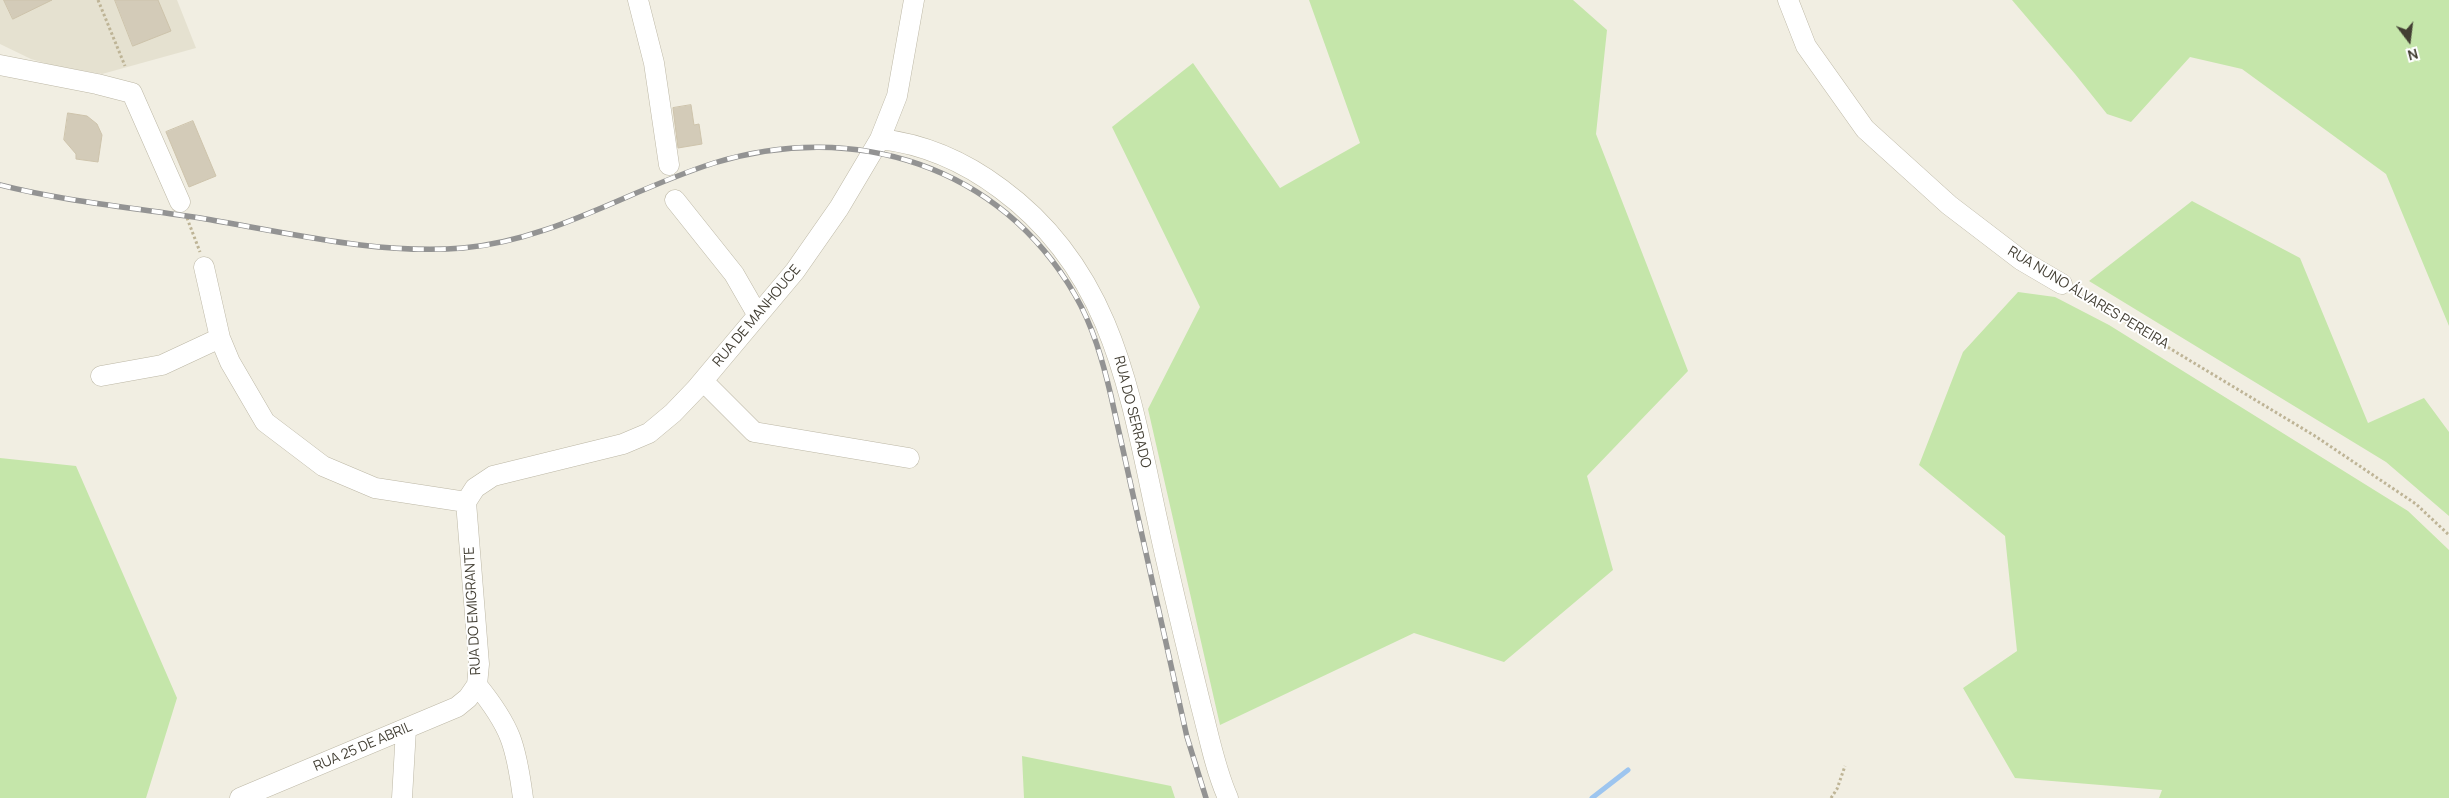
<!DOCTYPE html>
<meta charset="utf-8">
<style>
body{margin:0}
#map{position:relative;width:2449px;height:798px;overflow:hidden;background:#f1eee2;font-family:Manrope,sans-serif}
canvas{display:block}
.north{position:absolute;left:2384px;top:15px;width:50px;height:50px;-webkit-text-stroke:4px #fff;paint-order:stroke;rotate:165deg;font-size:14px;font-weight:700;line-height:20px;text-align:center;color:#423e33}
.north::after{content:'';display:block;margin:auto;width:18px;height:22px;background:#423e33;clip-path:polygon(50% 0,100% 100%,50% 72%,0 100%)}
</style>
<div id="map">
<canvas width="2449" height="798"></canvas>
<div class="north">N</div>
</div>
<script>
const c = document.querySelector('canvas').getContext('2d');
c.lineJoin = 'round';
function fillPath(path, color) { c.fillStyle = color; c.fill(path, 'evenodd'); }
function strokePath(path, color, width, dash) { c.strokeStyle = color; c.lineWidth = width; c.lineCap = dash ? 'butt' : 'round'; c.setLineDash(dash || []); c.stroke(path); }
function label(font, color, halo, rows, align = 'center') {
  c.font = font + ' Manrope,sans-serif'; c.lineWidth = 4; c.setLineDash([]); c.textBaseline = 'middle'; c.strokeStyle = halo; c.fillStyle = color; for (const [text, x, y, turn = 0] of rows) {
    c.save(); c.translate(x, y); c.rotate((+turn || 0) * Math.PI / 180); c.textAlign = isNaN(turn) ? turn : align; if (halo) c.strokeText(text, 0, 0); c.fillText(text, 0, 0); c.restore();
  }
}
fillPath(new Path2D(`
 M0 0H177L196 48 102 74 51 65 31 59 0 44Z`), '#e5e1d0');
fillPath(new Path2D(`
 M1309 0H1573L1607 30 1596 134 1688 371 1587 476 1613 570 1504 662 1414 633 1220 725 1148 409 1200 307 1112 127 1193 63 1280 188 1360 143Z
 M2012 0H2449V326L2386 174 2242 69 2190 57 2131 122 2107 114 2075 74Z
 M2192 201 2300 258 2368 423 2424 398 2449 432V516L2386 462 2089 281Z
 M2018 292 2055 297 2109 325 2408 511 2449 550V798H2159L2162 790 2015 778 1963 688 2017 651 2005 536 1919 465 1963 352Z
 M0 458 76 466 177 698 146 798H0Z
 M1022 756 1171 786 1175 798H1024Z`), '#c5e6aa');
strokePath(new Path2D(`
 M1592 798 1628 770`), '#9dc5ef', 5);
const building = new Path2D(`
 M4 0H52L13 19Z
 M115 0H158L171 31 133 46Z
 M691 105 694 125 699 124 702 144 678 148 673 108Z
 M68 113 87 116 97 124 102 135 98 162 76 159V154L64 140Z
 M193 121 216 176 189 187 166 132Z`);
fillPath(building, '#d3cbb8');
strokePath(building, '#cdc3ab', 1);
const minor = new Path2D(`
 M638 0 654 63 669 165
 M1788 0 1806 46 1865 129 1949 205 2021 260 2062 284
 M0 65 97 84 132 93 180 202
 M880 139C925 144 965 162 1001 189 1114 272 1130 395 1158 523 1171 584 1186 645 1201 706 1209 736 1215 769 1228 798
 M675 200 734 274 757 314
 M204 267 220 338 230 362 265 422 323 466 375 488 466 502
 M101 376 162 365 220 338
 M703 381 754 432 909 458
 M466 502 475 488 493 476 623 444 649 433 673 413 696 389 795 271 839 208 880 139 897 96 914 0
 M466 502 479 664 477 685C511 727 516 745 523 798
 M240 798 457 707 468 698 477 685
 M402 798 406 729`);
strokePath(minor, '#bcb7a5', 21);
strokePath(new Path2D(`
 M98 0 125 66
 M187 218 200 252
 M2078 293 2315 436 2416 504 2449 535
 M1831 798 1837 789 1845 766`), '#beb496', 3, [2.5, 2.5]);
strokePath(minor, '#fff', 20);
const rail = new Path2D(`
 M0 185C67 202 138 208 206 219 290 233 378 255 463 248 554 240 628 190 714 163 854 120 1000 165 1075 295 1093 326 1103 362 1111 396L1187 737 1206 798`);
strokePath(rail, '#939393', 5.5);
strokePath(rail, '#fff', 4, [11]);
label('14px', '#423e33', '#fff', [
 ["RUA NUNO ÁLVARES PEREIRA",2088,298,31],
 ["RUA DE MANHOUCE",757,316,-50],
 ["RUA DO SERRADO",1132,412,76],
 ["RUA DO EMIGRANTE",473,611,-93],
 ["RUA 25 DE ABRIL",363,747,-23]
]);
</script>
